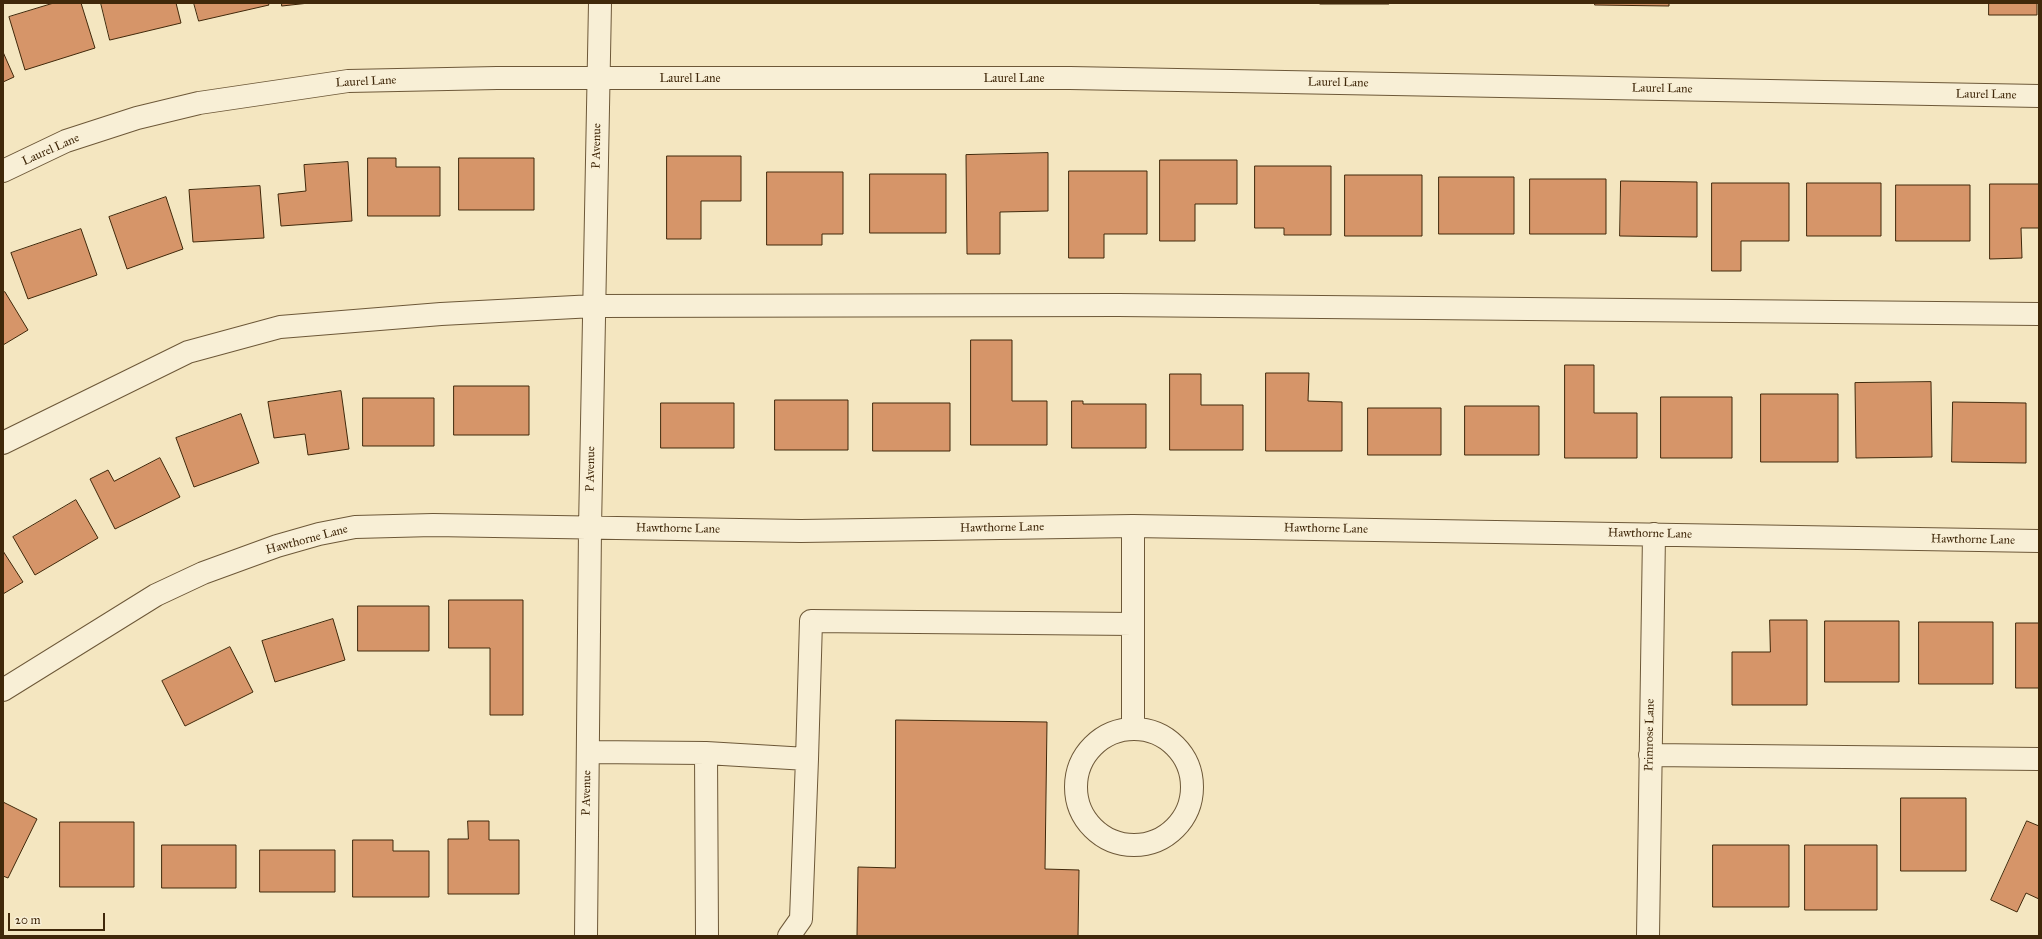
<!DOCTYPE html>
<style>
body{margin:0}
#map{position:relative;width:2042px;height:939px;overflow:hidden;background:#f4e6c0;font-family:"IM FELL Great Primer",serif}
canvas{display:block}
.frame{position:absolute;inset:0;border:4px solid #40280a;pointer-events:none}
.scale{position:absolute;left:8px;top:913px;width:97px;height:18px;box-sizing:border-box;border:2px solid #40280a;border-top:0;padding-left:5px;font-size:12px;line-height:14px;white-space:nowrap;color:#40280a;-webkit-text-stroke:3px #f8efd6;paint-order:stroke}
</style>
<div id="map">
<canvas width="2042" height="939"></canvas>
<div class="frame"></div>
<div class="scale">20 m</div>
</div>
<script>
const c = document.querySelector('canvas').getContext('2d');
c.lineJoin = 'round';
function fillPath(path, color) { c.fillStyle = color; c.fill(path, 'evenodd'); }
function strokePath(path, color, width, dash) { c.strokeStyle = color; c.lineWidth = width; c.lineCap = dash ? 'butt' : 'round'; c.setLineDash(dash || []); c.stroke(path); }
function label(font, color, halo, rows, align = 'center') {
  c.font = font + ' "IM FELL Great Primer",serif'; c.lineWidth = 4; c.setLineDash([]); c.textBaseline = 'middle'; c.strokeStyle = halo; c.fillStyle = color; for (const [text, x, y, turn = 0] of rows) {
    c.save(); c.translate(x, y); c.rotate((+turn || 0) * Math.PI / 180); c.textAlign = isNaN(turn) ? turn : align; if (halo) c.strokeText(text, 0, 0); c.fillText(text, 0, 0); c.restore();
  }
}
const building = new Path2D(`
 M54 3H81L95 48 25 70 9 17Z
 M101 3H176L181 23 110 40Z
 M194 3H268L269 5 199 21Z
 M282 3H309L282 6Z
 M1320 3H1389V4H1320Z
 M1595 3H1669V6L1595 5Z
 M1989 3H2037V15H1989Z
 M3 52 14 77 3 82Z
 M1048 153V211L1000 212V254H967L966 155Z
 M667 156H741V201H701V239H667Z
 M368 158H396V167H440V216H368Z
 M459 158H534V210H459Z
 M1160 160H1237V204H1195V241H1160Z
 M348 162 352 221 281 226 278 194 306 191 304 165Z
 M1255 166H1331V235H1284V228H1255Z
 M1069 171H1147V234H1104V258H1069Z
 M767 172H843V234H822V245H767Z
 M870 174H946V233H870Z
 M1345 175H1422V236H1345Z
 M1439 177H1514V234H1439Z
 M1530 179H1606V234H1530Z
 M1621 181 1697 182V237L1620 236Z
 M1712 183H1789V241H1741V271H1712Z
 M1807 183H1881V236H1807Z
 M1990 184H2039V228H2021L2022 258 1990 259Z
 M1896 185H1970V241H1896Z
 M260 186 264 238 193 242 189 190Z
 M166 197 183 249 127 269 109 217Z
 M81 229 97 275 28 299 11 253Z
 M5 292 28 330 3 345V293Z
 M971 340H1012V401H1047V445H971Z
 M1565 365H1594V413H1637V458H1565Z
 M1266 373H1309L1308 401 1342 402V451H1266Z
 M1170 374H1201V405H1243V450H1170Z
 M1931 382 1932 457 1856 458 1855 383Z
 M454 386H529V435H454Z
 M341 391 349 449 308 455 305 434 274 438 268 402Z
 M1761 394H1838V462H1761Z
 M1661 397H1732V458H1661Z
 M363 398H434V446H363Z
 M775 400H848V450H775Z
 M1072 401H1083V404H1146V448H1072Z
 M1953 402 2026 403V463L1952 462Z
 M661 403H734V448H661Z
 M873 403H950V451H873Z
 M1465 406H1539V455H1465Z
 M1368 408H1441V455H1368Z
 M241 414 259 463 194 487 176 438Z
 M160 458 180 497 115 529 90 479 108 470 114 481Z
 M76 500 98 538 35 575 13 537Z
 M3 551 23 582 3 594Z
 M449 600H523V715H490V648H449Z
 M358 606H429V651H358Z
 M333 619 345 660 275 682 262 641Z
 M1770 620H1807V705H1732V652H1770Z
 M1825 621H1899V682H1825Z
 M1919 622H1993V684H1919Z
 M2016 623H2039V688H2016Z
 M230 647 253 692 185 726 162 681Z
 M896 720 1047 722 1045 869 1079 870 1078 936H857L858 867 895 868Z
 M1901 798H1966V871H1901Z
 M3 802 37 819 8 878 3 876Z
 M468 821H489V840H519V894H448V839H468Z
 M2027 821 2039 826V899L2026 893 2017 912 1991 900Z
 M60 822H134V887H60Z
 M353 840H393V851H429V897H353Z
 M162 845H236V888H162Z
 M1713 845H1789V907H1713Z
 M1805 845H1877V910H1805Z
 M260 850H335V892H260Z`);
fillPath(building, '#d69569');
strokePath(building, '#40280a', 1);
const minor = new Path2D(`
 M3 171 66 141 137 118 199 103 348 81 497 78H1070L2039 96
 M3 443 188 352 280 327 441 314 594 306 1118 305 2039 314
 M1133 624V729
 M3 690 156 595 203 573 277 546 319 534 355 527 433 525 801 531 1133 526 2039 541
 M1076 787a58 58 0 1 1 116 0a58 58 0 1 1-116 0Z
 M588 752 706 753 807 759 811 621 1133 624V526
 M706 753 707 936
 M1650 755 2039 759
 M586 936 590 528 600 3
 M789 936 801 919 807 759
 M1648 936 1654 534`);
strokePath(minor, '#6d5838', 24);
strokePath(minor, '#f8efd6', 22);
label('12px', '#40280a', '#f8efd6', [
 ["Laurel Lane",690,79],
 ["Laurel Lane",1014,79],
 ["Laurel Lane",366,82,-3],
 ["Laurel Lane",1338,83,1],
 ["Laurel Lane",1662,89,1],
 ["Laurel Lane",1986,95,1],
 ["P Avenue",597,146,-89],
 ["Laurel Lane",51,150,-24],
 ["P Avenue",591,469,-89],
 ["Hawthorne Lane",1002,528,-1],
 ["Hawthorne Lane",678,529,1],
 ["Hawthorne Lane",1326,529,1],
 ["Hawthorne Lane",1650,534,1],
 ["Hawthorne Lane",307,540,-15],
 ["Hawthorne Lane",1973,540,1],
 ["Primrose Lane",1650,735,-89],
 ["P Avenue",587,793,-89]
]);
</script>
